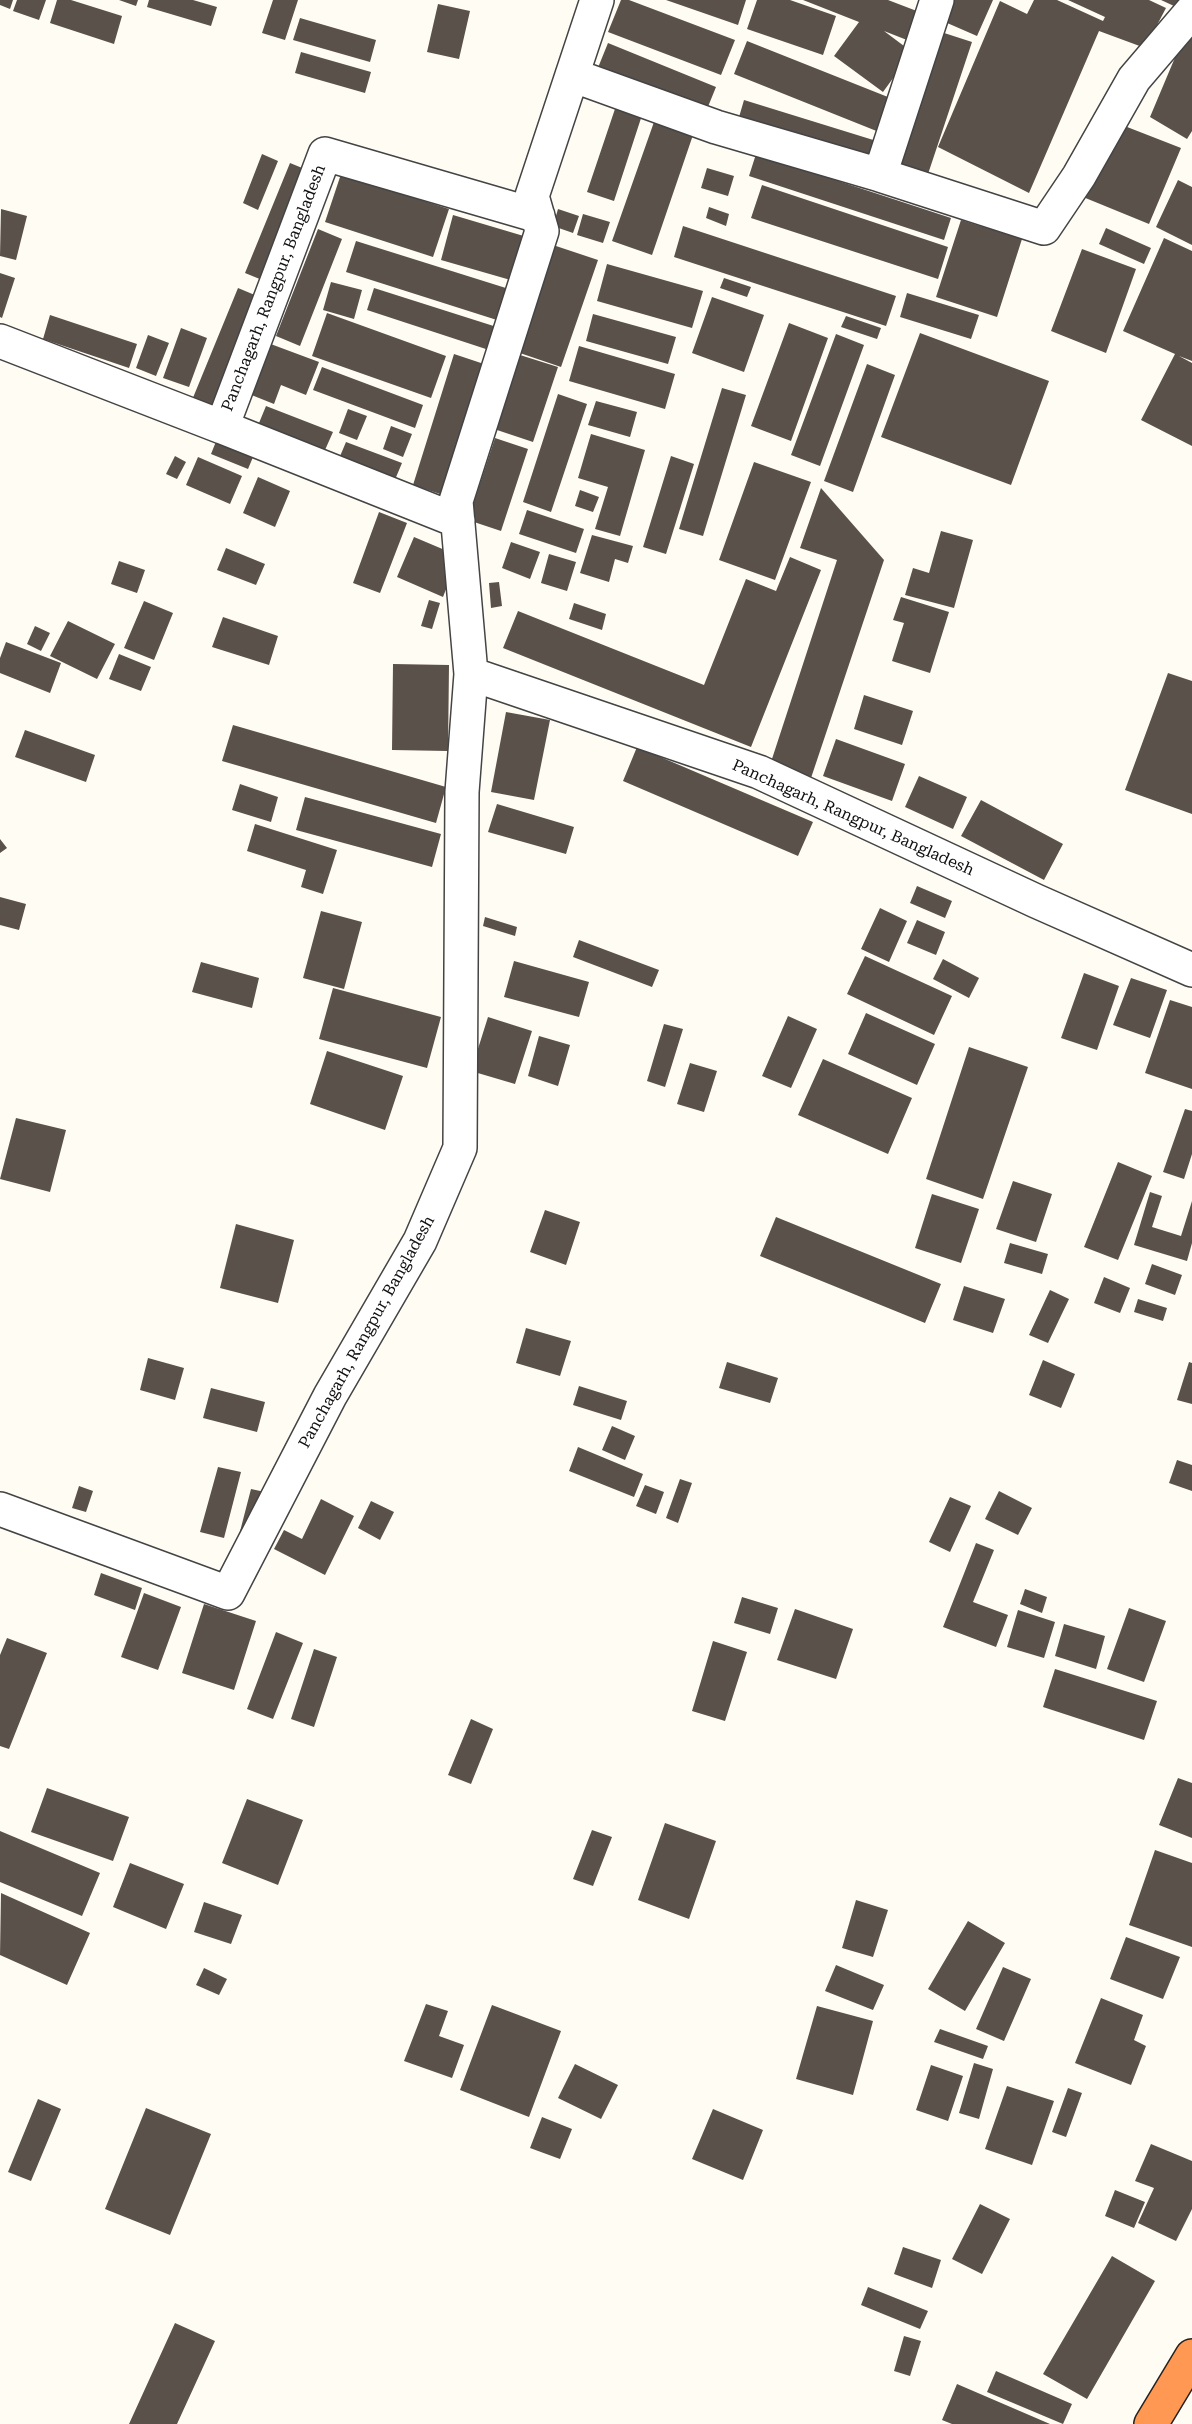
<!DOCTYPE html>
<style>
body{margin:0}
canvas{display:block;background:#fffcf4}
</style>
<canvas width="1192" height="2424"></canvas>
<script>
const c = document.querySelector('canvas').getContext('2d');
c.lineJoin = 'round';
function fillPath(path, color) { c.fillStyle = color; c.fill(path, 'evenodd'); }
function strokePath(path, color, width, dash) { c.strokeStyle = color; c.lineWidth = width; c.lineCap = dash ? 'butt' : 'round'; c.setLineDash(dash || []); c.stroke(path); }
function label(font, color, halo, rows, align = 'center') {
  c.font = font + ' "Roboto Serif",serif'; c.lineWidth = 6; c.setLineDash([]); c.textBaseline = 'middle'; c.strokeStyle = halo; c.fillStyle = color; for (const [text, x, y, turn = 0] of rows) {
    c.save(); c.translate(x, y); c.rotate((+turn || 0) * Math.PI / 180); c.textAlign = isNaN(turn) ? turn : align; if (halo) c.strokeText(text, 0, 0); c.fillText(text, 0, 0); c.restore();
  }
}
fillPath(new Path2D(`
 M0 0H13L10 9 0 5Z
 M17 0H46L39 20 13 11Z
 M57 0H71L122 16 114 44 50 23Z
 M119 0H138L136 6Z
 M149 0H193L217 7 211 26 147 7Z
 M273 0H298L285 40 262 33Z
 M621 0H629L735 40 721 75 608 32Z
 M666 0H746L738 25Z
 M757 0H790L836 16 823 55 747 29Z
 M803 0H888L922 13 912 42 884 31 912 52 883 92 834 56 859 22Z
 M947 0H993L977 36 938 19Z
 M1034 0H1057L1103 21 1105 17 1068 0H1149L1166 8 1145 48 1099 31 1029 193 938 147 1000 1 1027 14Z
 M1161 0H1182L1174 6Z
 M438 4 470 11 459 59 427 52Z
 M300 18 376 40 370 62 293 40Z
 M938 31 972 42 926 180 892 169Z
 M1192 32V131L1187 139 1150 117 1179 48Z
 M747 41 903 103 889 136 734 74Z
 M608 43 716 87 703 119 595 75Z
 M301 52 371 72 365 93 295 73Z
 M618 100 644 109 614 201 587 192Z
 M744 100 883 143 876 166 737 124Z
 M654 122 693 135 652 255 612 241Z
 M1122 125 1181 148 1149 224 1083 197Z
 M262 154 278 161 258 210 243 203Z
 M756 154 951 218 944 240 749 176Z
 M290 163 312 172 267 282 245 273Z
 M707 168 734 176 728 196 701 188Z
 M341 174 449 209 433 257 325 222Z
 M1178 180 1192 187V245L1156 227Z
 M762 185 948 247 938 279 751 218Z
 M709 207 729 214 726 226 706 218Z
 M1 209 27 216 16 260 0 256Z
 M558 209 579 216 573 233 553 226Z
 M583 214 610 222 603 243 577 235Z
 M453 215 527 237 514 281 441 260Z
 M961 220 1022 239 997 317 936 297Z
 M683 226 896 296 886 326 674 257Z
 M1106 228 1151 248 1144 264 1099 244Z
 M318 229 342 239 300 346 276 336Z
 M1164 238 1192 251V361L1179 356 1192 363V446L1141 420 1175 354 1123 331Z
 M356 241 509 289 500 321 346 272Z
 M547 243 598 260 561 367 511 350Z
 M1082 249 1136 269 1106 353 1051 331Z
 M607 264 703 291 692 328 597 301Z
 M0 273 15 278 2 318 0 317Z
 M724 278 751 287 747 297 720 288Z
 M331 282 362 290 354 319 323 310Z
 M238 288 262 298 214 414 190 405Z
 M374 288 503 329 495 352 367 310Z
 M907 293 979 315 971 339 900 317Z
 M712 297 764 315 744 372 692 353Z
 M327 313 446 356 431 398 312 356Z
 M593 314 676 337 668 364 586 341Z
 M50 315 137 344 129 368 43 339Z
 M846 316 881 328 877 339 841 327Z
 M789 323 828 338 791 441 751 426Z
 M181 328 207 338 189 387 163 378Z
 M920 333 1049 381 1011 485 881 437Z
 M836 334 864 345 820 466 791 455Z
 M148 335 169 343 156 376 136 368Z
 M268 343 319 362 306 395 281 385 274 404 249 394Z
 M579 346 675 374 665 409 569 381Z
 M454 354 487 365 446 496 413 485Z
 M520 355 558 367 533 442 494 429Z
 M867 364 895 375 853 492 824 481Z
 M322 367 423 405 415 428 313 390Z
 M722 388 746 395 703 536 679 529Z
 M558 394 587 404 551 512 523 502Z
 M596 401 637 412 630 437 588 425Z
 M266 406 333 432 325 450 259 423Z
 M348 409 367 416 357 440 339 433Z
 M391 426 412 434 403 457 383 449Z
 M219 434 256 450 248 469 211 454Z
 M591 434 645 450 620 536 595 529 608 487 578 478Z
 M495 438 528 449 501 531 468 520Z
 M346 442 402 463 394 482 338 461Z
 M175 456 186 462 177 479 166 474Z
 M671 456 694 464 666 554 643 547Z
 M198 457 242 476 230 504 186 485Z
 M754 462 811 482 775 580 719 560Z
 M258 477 290 491 275 527 243 513Z
 M821 488 884 560 811 778 770 765 837 560 800 548Z
 M580 490 599 497 593 512 575 506Z
 M527 510 584 529 576 553 519 534Z
 M379 512 407 523 380 593 353 583Z
 M941 531 973 540 954 608 905 595 913 568 929 573Z
 M592 535 633 546 628 563 615 559 609 582 580 573Z
 M414 537 459 556 443 597 397 577Z
 M511 542 540 552 530 579 502 568Z
 M226 548 265 564 256 585 217 570Z
 M549 554 576 562 567 591 541 583Z
 M790 557 821 570 751 747 503 648 518 611 704 685 746 579 776 591Z
 M119 561 145 570 137 593 111 584Z
 M499 582 502 606 491 608 489 583Z
 M901 597 949 612 930 673 892 661 904 623 893 620Z
 M429 600 440 603 432 629 421 626Z
 M144 601 173 613 154 660 124 648Z
 M574 603 606 614 602 630 569 619Z
 M223 617 278 636 269 665 212 647Z
 M68 621 115 644 97 679 50 656Z
 M35 626 50 633 41 651 27 644Z
 M6 642 61 663 50 693 0 673V658Z
 M119 654 151 667 141 691 109 679Z
 M393 664 449 665 448 751 392 750Z
 M1168 673 1192 681V814L1125 790Z
 M864 695 913 711 902 745 854 729Z
 M506 712 550 720 534 800 491 792Z
 M233 725 446 787 436 823 222 761Z
 M25 730 95 755 86 782 15 757Z
 M836 739 905 764 892 801 823 776Z
 M637 747 813 822 798 856 623 781Z
 M919 776 967 797 953 829 905 807Z
 M240 784 278 797 271 822 232 810Z
 M305 797 441 834 432 867 296 830Z
 M981 800 1063 844 1044 880 961 836Z
 M497 804 574 827 566 854 488 832Z
 M255 824 337 850 323 894 301 887 306 870 247 851Z
 M0 839 7 848 0 853Z
 M917 886 952 901 945 918 910 903Z
 M0 897 26 904 19 930 0 925Z
 M880 908 907 921 889 962 861 949Z
 M321 911 362 922 344 989 303 978Z
 M485 917 517 927 515 936 483 926Z
 M917 920 945 932 936 955 907 943Z
 M579 940 659 970 652 987 573 957Z
 M865 956 952 996 934 1035 847 994Z
 M943 959 979 978 969 998 933 979Z
 M514 961 589 982 579 1017 504 997Z
 M201 962 259 978 252 1008 192 992Z
 M1084 973 1119 986 1097 1050 1061 1038Z
 M1131 978 1167 990 1150 1038 1113 1025Z
 M333 988 441 1017 427 1068 319 1039Z
 M1170 1000 1192 1007V1089L1145 1073Z
 M866 1013 935 1044 917 1085 848 1054Z
 M788 1016 817 1029 791 1088 762 1076Z
 M488 1017 532 1031 515 1084 471 1071Z
 M664 1024 683 1029 665 1087 647 1081Z
 M539 1036 570 1045 558 1086 528 1076Z
 M969 1047 1028 1067 983 1199 926 1179Z
 M327 1051 403 1076 385 1130 310 1104Z
 M823 1059 912 1098 888 1154 798 1115Z
 M690 1063 717 1071 704 1112 677 1104Z
 M1185 1109 1192 1111V1154L1184 1179 1163 1172Z
 M16 1118 66 1130 50 1192 0 1179Z
 M1118 1162 1152 1176 1118 1260 1084 1247Z
 M1013 1181 1052 1194 1036 1242 996 1229Z
 M1150 1192 1162 1196 1152 1227 1181 1236 1192 1201V1243L1187 1261 1134 1245Z
 M932 1194 979 1209 961 1263 915 1248Z
 M545 1210 580 1222 566 1265 530 1252Z
 M776 1217 941 1284 925 1323 760 1256Z
 M236 1224 294 1240 278 1303 220 1288Z
 M1010 1243 1048 1254 1042 1274 1004 1263Z
 M1152 1264 1182 1275 1175 1295 1145 1284Z
 M1104 1277 1130 1288 1120 1313 1094 1303Z
 M964 1286 1005 1299 993 1333 953 1320Z
 M1050 1290 1069 1299 1048 1343 1029 1335Z
 M1138 1299 1167 1308 1163 1321 1134 1312Z
 M526 1328 571 1341 560 1376 516 1363Z
 M148 1358 184 1368 175 1400 140 1390Z
 M1043 1360 1075 1374 1061 1408 1029 1395Z
 M727 1362 778 1378 770 1403 719 1388Z
 M1189 1362 1192 1363V1404L1177 1400Z
 M579 1386 627 1401 621 1420 573 1405Z
 M211 1388 265 1402 257 1432 203 1418Z
 M612 1426 635 1436 625 1460 602 1450Z
 M578 1447 643 1474 634 1497 569 1471Z
 M1177 1460 1192 1465V1491L1169 1483Z
 M218 1467 241 1472 224 1538 200 1532Z
 M680 1479 692 1483 678 1523 666 1518Z
 M645 1485 664 1492 656 1514 636 1506Z
 M79 1486 93 1491 86 1512 72 1508Z
 M251 1489 274 1494 237 1543Z
 M999 1491 1032 1508 1018 1535 985 1519Z
 M950 1497 971 1506 950 1552 929 1542Z
 M321 1499 354 1516 325 1575 274 1549 284 1530 302 1539Z
 M371 1501 394 1512 380 1540 358 1528Z
 M976 1543 994 1550 973 1602 1008 1615 996 1647 943 1627Z
 M101 1573 142 1588 135 1610 94 1595Z
 M1025 1589 1047 1597 1042 1613 1020 1604Z
 M144 1593 181 1607 158 1670 121 1657Z
 M742 1597 778 1608 770 1634 734 1623Z
 M204 1604 256 1621 234 1690 182 1673Z
 M1129 1608 1166 1621 1144 1682 1107 1669Z
 M795 1609 853 1629 836 1679 777 1660Z
 M1018 1610 1055 1622 1044 1658 1007 1647Z
 M1064 1624 1105 1636 1096 1669 1055 1656Z
 M276 1632 303 1643 273 1719 247 1709Z
 M7 1638 47 1653 9 1749 0 1746V1655Z
 M713 1641 747 1652 725 1721 692 1711Z
 M314 1649 337 1657 314 1727 291 1719Z
 M1055 1669 1157 1701 1144 1740 1043 1707Z
 M471 1719 493 1729 471 1784 448 1775Z
 M1178 1778 1192 1783V1838L1159 1825Z
 M47 1788 129 1817 113 1861 31 1832Z
 M247 1799 303 1820 278 1885 222 1863Z
 M665 1823 716 1841 689 1919 638 1900Z
 M592 1830 612 1837 593 1886 573 1879Z
 M0 1831 100 1873 82 1916 0 1882Z
 M1155 1850 1192 1863V1947L1129 1925Z
 M130 1863 184 1884 166 1929 113 1907Z
 M1 1893 90 1933 67 1985 0 1955Z
 M856 1900 888 1910 873 1957 842 1948Z
 M204 1902 242 1915 231 1944 194 1932Z
 M968 1921 1005 1943 965 2011 928 1989Z
 M1126 1937 1180 1957 1163 1999 1110 1979Z
 M836 1965 884 1985 873 2010 825 1991Z
 M1003 1967 1031 1979 1004 2041 976 2029Z
 M204 1968 227 1979 219 1995 196 1985Z
 M1101 1998 1143 2015 1134 2040 1146 2046 1131 2085 1075 2063Z
 M426 2004 448 2011 439 2036 464 2045 452 2078 404 2061Z
 M492 2005 561 2031 529 2117 460 2090Z
 M817 2006 873 2021 853 2095 796 2079Z
 M940 2029 988 2046 983 2059 934 2042Z
 M974 2063 993 2069 979 2119 959 2113Z
 M575 2064 618 2085 601 2119 558 2098Z
 M931 2065 963 2076 948 2121 916 2110Z
 M1007 2086 1054 2101 1032 2165 985 2149Z
 M1068 2088 1082 2093 1066 2137 1052 2132Z
 M38 2099 61 2109 31 2181 8 2172Z
 M146 2108 211 2134 170 2235 105 2209Z
 M713 2109 763 2130 743 2180 692 2159Z
 M542 2117 572 2129 560 2159 530 2148Z
 M1151 2144 1192 2161V2209L1176 2241 1138 2223 1154 2188 1135 2181Z
 M1115 2190 1145 2202 1134 2228 1105 2216Z
 M980 2204 1010 2219 982 2274 952 2259Z
 M903 2247 941 2260 932 2288 894 2274Z
 M1112 2256 1155 2281 1087 2399 1043 2374Z
 M868 2287 928 2311 920 2329 861 2305Z
 M175 2323 215 2341 177 2424H129Z
 M904 2336 921 2341 910 2376 894 2371Z
 M996 2371 1072 2404 1063 2424 987 2392Z
 M957 2384 1050 2424H952L942 2420Z`), '#5b514b');
const street = new Path2D(`
 M597 0 532 196 542 231 456 501 471 674 759 772 1036 901 1192 970
 M572 75 716 127 880 175 937 0
 M880 175 1044 228 1079 176 1134 79 1192 11
 M0 341 222 427
 M458 521 222 427 325 154 538 216
 M0 1509 228 1593 330 1396 420 1241 460 1148 462 792 471 674`);
const highway = new Path2D(`
 M1151 2424 1192 2356`);
strokePath(street, '#444', 36);
strokePath(highway, '#222', 36);
strokePath(street, '#fff', 33);
strokePath(highway, '#ff9852', 33);
label('16px', '#111', '#fff', [
 ["Panchagarh, Rangpur, Bangladesh",274,288,-69],
 ["Panchagarh, Rangpur, Bangladesh",853,818,24],
 ["Panchagarh, Rangpur, Bangladesh",367,1332,-61]
]);
</script>
